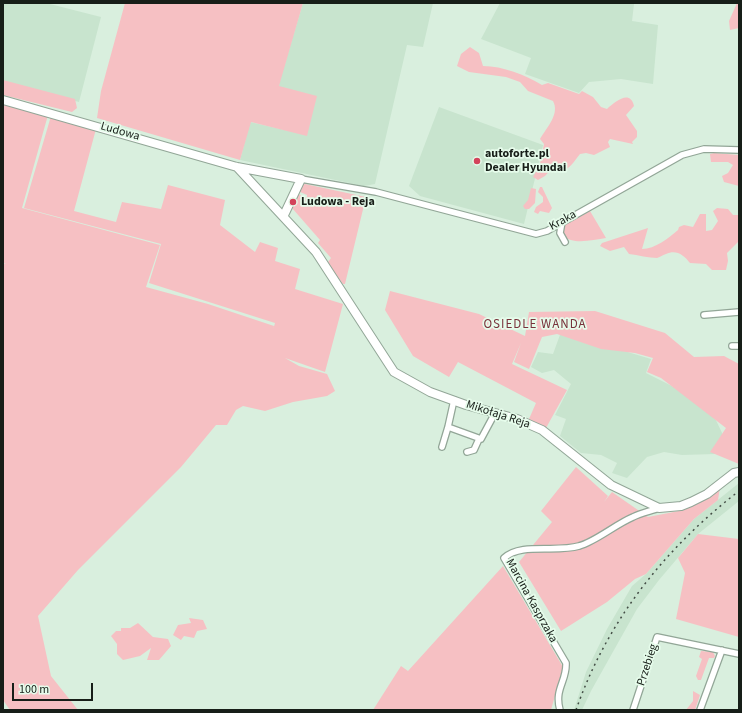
<!DOCTYPE html>
<meta charset="utf-8">
<style>
body{margin:0}
#map{position:relative;width:742px;height:713px;overflow:hidden;background:#d9efde;font-family:"Source Sans 3",sans-serif}
canvas{display:block}
.frame{position:absolute;inset:0;border:4px solid #171e18;pointer-events:none}
.scale{position:absolute;left:12px;top:683px;width:81px;height:18px;box-sizing:border-box;border:2px solid #171e18;border-top:0;padding-left:5px;font-size:12px;line-height:14px;white-space:nowrap;color:#171e18;-webkit-text-stroke:3px #e6fceb;paint-order:stroke}
</style>
<div id="map">
<canvas width="742" height="713"></canvas>
<div class="frame"></div>
<div class="scale">100 m</div>
</div>
<script>
const c = document.querySelector('canvas').getContext('2d');
c.lineJoin = 'round';
function fillPath(path, color) { c.fillStyle = color; c.fill(path, 'evenodd'); }
function strokePath(path, color, width, dash) { c.strokeStyle = color; c.lineWidth = width; c.lineCap = dash ? 'butt' : 'round'; c.setLineDash(dash || []); c.stroke(path); }
function label(font, color, halo, rows, align = 'center') {
  c.font = font + ' "Source Sans 3",sans-serif'; c.lineWidth = 3.5; c.setLineDash([]); c.textBaseline = 'middle'; c.strokeStyle = halo; c.fillStyle = color; for (const [text, x, y, turn = 0] of rows) {
    c.save(); c.translate(x, y); c.rotate((+turn || 0) * Math.PI / 180); c.textAlign = isNaN(turn) ? turn : align; if (halo) c.strokeText(text, 0, 0); c.fillText(text, 0, 0); c.restore();
  }
}
fillPath(new Path2D(`
 M3 3H46L101 17 79 102 3 82Z
 M303 3H433L423 47 407 45 375 184 364 186 240 160 250 122 307 135 278 86Z
 M500 3 634 4 632 21 658 25 653 84 621 79 589 82 579 93 525 74 531 58 481 39Z
 M439 107 543 145 524 224 420 196 409 186Z
 M561 332 651 359 646 373 684 392 714 416 723 435 715 454 682 455 664 452 647 457 627 478 612 473 617 463 601 455 581 453 560 436 566 419 555 415 571 384 554 370 542 373 531 367 538 352 553 354Z
 M739 483V501L698 534 659 580 637 609 591 691 582 710H574L586 672 607 629 632 586 646 574 694 519Z`), '#c8e4ce');
fillPath(new Path2D(`
 M125 3H303L279 86 317 96 307 136 251 122 240 160 97 118 101 91Z
 M737 3H739V28L730 30 729 21Z
 M470 47 479 53 483 66C503 66 525 75 542 85L548 83 579 94 582 91 593 97 601 107 607 109C615 102 630 89 634 106L626 115 637 131V137L632 142 633 144 610 139 608 142 610 147 594 155 586 153 580 154C574 161 570 170 560 171L558 166 555 165 545 176 538 180 533 177 540 164 544 144 540 139C547 127 560 114 553 101L528 91 520 82 506 77 469 72 457 66 461 54Z
 M3 80 75 99 77 108 72 112 3 95Z
 M3 103 48 115 22 208 160 245 146 287 208 304 274 326 273 330 275 323 149 283 161 244 24 208 51 116 96 129 74 211 116 222 122 202 161 209 168 185 225 200 220 225 255 252 260 242 278 248 275 261 300 269 295 289 343 304 325 372 285 358 299 366 327 374 335 391 327 396 293 402 265 411 243 406 236 410 227 425H216L181 467 78 570 38 616 51 676 78 710H10L3 700V264H6L3 263Z
 M714 153 739 155V186L724 182 722 176 728 173 733 165 728 162H711L710 154Z
 M305 184 366 197 345 284H343L334 272 328 262 331 258 318 243 320 240 292 208 298 194 307 198V195L298 191 301 185Z
 M540 187H542L552 208 549 213 540 211 538 214 534 212 536 207 543 202V197L538 192Z
 M531 188 536 189 535 203 529 209H525L523 206 528 200Z
 M717 208 728 209 733 215H739V241L727 253 728 261 726 270H712L706 264 690 263C684 255 676 249 666 254 662 255 661 257 657 258 649 258 638 255 629 254L624 247 610 251 600 246 602 243 648 228 642 249C655 249 669 238 678 230L679 227 684 225 693 227 700 214H706V231L712 230 718 221 713 211Z
 M590 211 606 238C593 240 573 245 563 236V226Z
 M390 291 479 314 525 336 529 312 595 311 665 333 694 357 724 356 739 364V464L710 452 726 428 661 378 647 372 653 358 635 353 601 349 557 334 542 337 529 369 514 362 521 343 512 364 567 390 546 428 529 419 536 403 458 362 449 377 413 356 385 310Z
 M576 467 608 496 604 502 612 492 648 517 684 510 708 497 720 487 718 500 694 519 646 574 635 579 607 602 561 631 519 562 552 522 541 511Z
 M698 534 739 539V637L676 619 685 573 678 558Z
 M503 566 563 667 551 710H373L401 666 408 671Z
 M189 618 203 620 207 629 197 631 194 638 184 636 181 640 173 635 178 625 191 623Z
 M138 623 153 637 168 639 171 646 159 660H147L151 648 140 656 123 660 117 654V644L111 636 116 631H121V628H130Z
 M701 651 713 652 715 656 714 658H709L701 680H698L696 676 702 659 699 657Z
 M693 691 700 695 695 710H686L693 701Z`), '#f6c0c3');
const street = new Path2D(`
 M301 179 376 192 536 234 547 231 682 155 704 149 739 150
 M562 222 560 233 565 242
 M704 315 739 312
 M732 346H739
 M448 427 481 439 495 413
 M442 447 448 427 454 400
 M467 452 474 450 479 439
 M560 710C554 689 567 681 566 663L504 558C521 542 556 553 579 546 595 542 616 524 633 517 641 513 651 511 659 508
 M633 710 657 637 739 654
 M700 710 722 650`);
const secondary = new Path2D(`
 M3 100 237 167 301 179 284 215
 M237 167 316 252 394 372 430 392 466 405 517 419 542 430 611 485 659 508 681 506 691 502 707 494 734 473 739 472`);
strokePath(street, '#92a697', 8);
strokePath(secondary, '#92a697', 10);
strokePath(street, '#fff', 5.5);
strokePath(secondary, '#fff', 8);
strokePath(new Path2D(`
 M576 710C607 621 665 548 739 491`), '#434d45', 1.5, [2, 4]);
for (const [x, y, r, color] of [
 [477,161,4,"#d3435b"],
 [293,202,4,"#d3435b"]
]) { const dot = new Path2D(); dot.arc(x, y, r, 0, 2 * Math.PI); c.fillStyle = color; c.fill(dot); strokePath(dot, '#e6fceb', 1.5); }
label('12px', '#171e18', '#e6fceb', [
 ["Ludowa",120,132,16],
 ["Kraka",563,221,-29],
 ["Mikołaja Reja",498,415,18],
 ["Marcina Kasprzaka",531,601,61],
 ["Przebieg",648,665,-72]
]);
label('bold 12px', '#171e18', '#e6fceb', [
 ["autoforte.pl",485,154],
 ["Dealer Hyundai",485,168],
 ["Ludowa - Reja",301,202]
], 'left');
c.letterSpacing = '1px';
label('13px', '#79323b', '#e6fceb', [
 ["OSIEDLE WANDA",535,325]
]);
c.letterSpacing = '0px';
</script>
